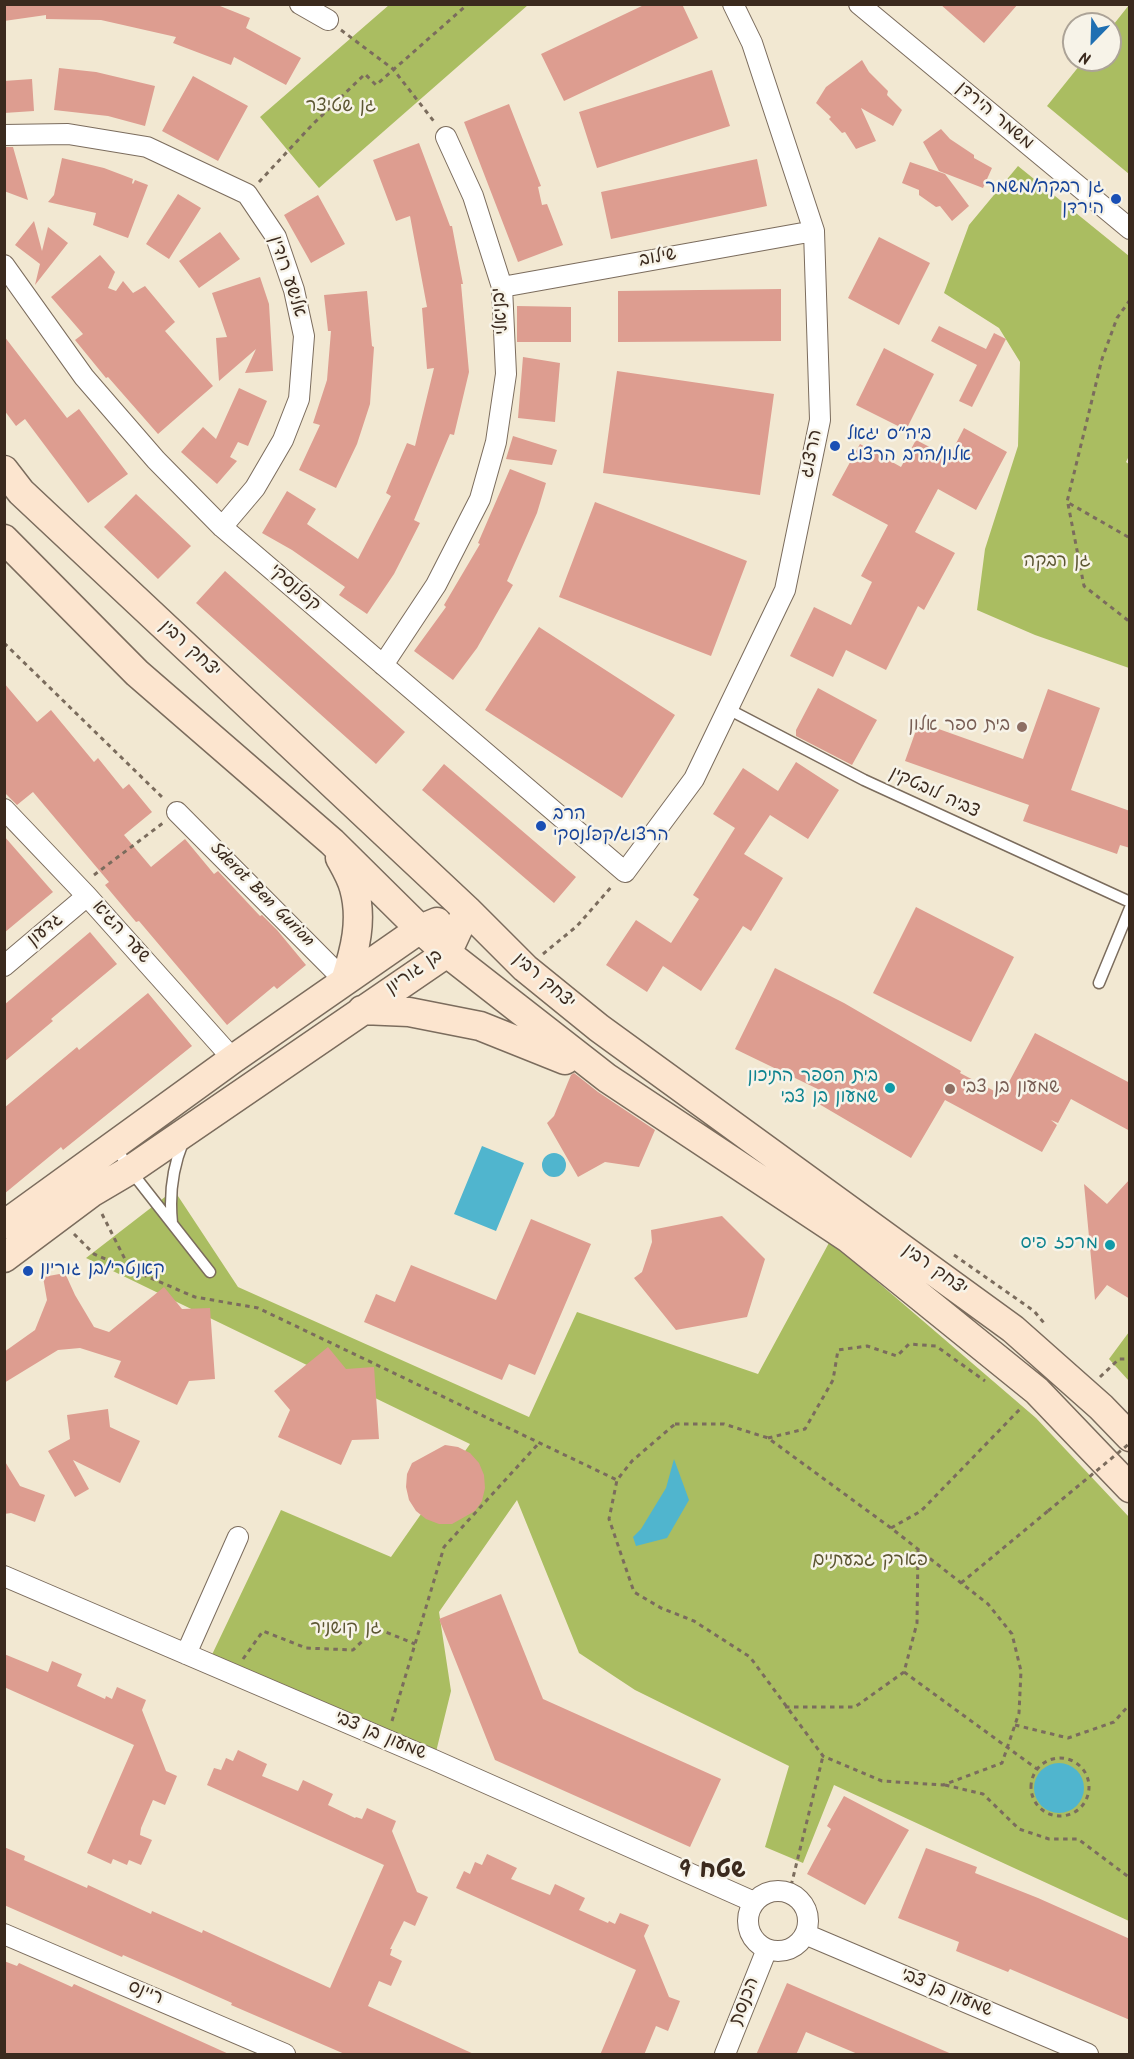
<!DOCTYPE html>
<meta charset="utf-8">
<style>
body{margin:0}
#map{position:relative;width:1134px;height:2059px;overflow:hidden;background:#f2e8d2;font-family:Kalam,sans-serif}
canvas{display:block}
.frame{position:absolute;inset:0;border:6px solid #3b2a1e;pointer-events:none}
.north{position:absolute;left:1062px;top:12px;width:60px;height:60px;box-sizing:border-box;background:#f7f3e8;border:2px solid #aca397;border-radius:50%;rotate:203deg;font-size:16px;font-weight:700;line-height:24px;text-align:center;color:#3b2a1e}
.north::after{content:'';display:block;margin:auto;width:21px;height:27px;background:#1f6fb2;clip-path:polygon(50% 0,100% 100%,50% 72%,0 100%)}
</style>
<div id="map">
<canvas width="1134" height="2059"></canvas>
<div class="frame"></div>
<div class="north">N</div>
</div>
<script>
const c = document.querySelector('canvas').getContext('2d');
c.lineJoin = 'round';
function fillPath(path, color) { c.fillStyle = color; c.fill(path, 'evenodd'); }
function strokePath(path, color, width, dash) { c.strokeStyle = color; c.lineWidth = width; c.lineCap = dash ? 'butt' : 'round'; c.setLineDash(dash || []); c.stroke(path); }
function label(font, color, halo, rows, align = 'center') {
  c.font = font + ' Kalam,"Playpen Sans Hebrew",sans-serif'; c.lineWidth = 5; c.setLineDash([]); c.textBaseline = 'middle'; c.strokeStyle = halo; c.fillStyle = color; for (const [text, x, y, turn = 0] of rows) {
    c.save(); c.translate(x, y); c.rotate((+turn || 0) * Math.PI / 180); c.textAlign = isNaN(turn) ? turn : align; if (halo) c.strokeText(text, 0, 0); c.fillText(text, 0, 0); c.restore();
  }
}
fillPath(new Path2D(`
 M389 5H528L319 188 260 117Z
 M1129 5V174L1047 106 1084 60H1110V29Z
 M1018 166 1129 256 1130 454 1126 462 1130 465 1129 668 1035 635 977 610 985 549 1018 446 1020 362 999 328 944 293 969 225Z
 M174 1190 238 1287 529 1417 577 1312 758 1374 830 1241 1036 1418 1129 1517V1921L834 1785 803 1863 765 1847 789 1766 635 1690 579 1653 517 1500 439 1612 451 1691 434 1760 208 1663 281 1510 391 1557 470 1444 86 1258Z
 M1129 1332V1381L1109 1359Z`), '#aabd61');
fillPath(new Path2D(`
 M482 1146 524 1163 496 1231 454 1214Z
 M542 1165a12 12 0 1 1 24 0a12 12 0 1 1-24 0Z
 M674 1459 689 1500 667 1538 636 1546 633 1537 641 1529 666 1488Z
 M1034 1788a25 25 0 1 1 50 0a25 25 0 1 1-50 0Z`), '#50b5ce');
fillPath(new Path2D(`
 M4 4H215L250 18 246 28 301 58 286 85 234 57 231 65 173 43 176 37 101 20 46 19V15L4 21Z
 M646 4H682L698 38 564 101 541 54Z
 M940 4H1018L984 43Z
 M862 60 869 72 888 91 887 95 902 110 893 126 861 108 876 141 856 149 845 132 842 133 829 119 831 117 816 103 826 87Z
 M59 68 96 72 155 86 145 126 108 116 54 110Z
 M712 70 730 126 597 168 579 112Z
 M193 76 248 106 218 161 162 131Z
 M32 79 34 111 4 113V81Z
 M509 104 541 186 538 187 542 205 547 204 563 245 518 262 464 122Z
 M941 129 950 139 974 155V158L992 168 983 188 939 171 923 142Z
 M419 143 450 226H452L463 284H461L469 372 454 435 450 434 414 520 420 523 394 574 367 614 339 595 345 587 292 550 262 533 287 491 316 509 307 524 358 559 391 496 386 493 407 443 415 446 434 368 427 369 422 308 427 307 410 216 396 221 373 160Z
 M4 147H13L28 200 4 191Z
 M62 158 104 168 133 179 132 183 133 184 135 180 148 185 128 238 93 225 96 213 48 202 54 195Z
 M757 159 767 206 611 239 601 192Z
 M910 162 945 174 969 206 952 221 940 206 936 207 919 195V190L902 183Z
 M178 194 201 208 169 259 146 244Z
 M318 195 345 244 311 263 284 215Z
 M34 221 42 251 48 227 68 243 35 285 40 264 15 245Z
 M220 232 240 259 199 288 179 261Z
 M879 237 930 263 899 325 848 298Z
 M100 255 115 272 108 288 116 291 123 281 133 293 145 286 175 322 165 331 213 386 158 434 108 377 106 378 75 340 83 334 51 297Z
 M260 277 269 304 273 371 245 373 256 349 219 381 216 338 227 337 212 293Z
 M781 289V341L618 342V291Z
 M367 291 372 346 374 347 370 404 357 444 336 488 299 470 320 425 313 423 327 380 331 331H328L324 295Z
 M517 306 571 307V342H517Z
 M939 326 986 349 994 333 1006 339 972 407 959 401 977 365 931 341Z
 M4 336 67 418 79 409 128 474 88 503 25 419 16 426 4 410Z
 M884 348 934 374 906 430 856 405Z
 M523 357 560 363 555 422 518 418Z
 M617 371 774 394 760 495 603 473Z
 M239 388 267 401 248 446 238 442 230 457 237 461 217 484 181 452 203 427 216 439Z
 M964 428 1007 452 976 510 938 489 915 532 955 553 924 610 918 606 886 670 846 650 833 677 790 656 814 607 851 625 872 582 861 576 888 525 832 495 860 444 901 467 916 440 949 457Z
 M513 436 557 450 552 465 506 459Z
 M510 469 546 483 537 513 507 581 513 585 477 648 453 680 414 651 446 607 444 605 480 544 478 543Z
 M136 494 191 546 158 579 104 527Z
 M595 502 747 561 711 656 559 597Z
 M225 571 405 732 376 764 196 603Z
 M539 627 675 715 622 798 485 710Z
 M4 683 37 722 51 710 94 762 98 758 123 789 129 784 152 812 124 835 151 867 185 839 214 874 218 871 260 916 262 915 277 930 306 965 277 989 274 986 227 1025 139 921 136 922 105 885 109 882 33 792 17 805 4 792Z
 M818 688 877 720 852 765 796 736V730Z
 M1048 689 1100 708 1071 790 1130 811V848L1120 845 1117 854 1023 821 1029 805 905 761 919 722 1023 759Z
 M796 762 839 790 808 839 770 815 744 854 783 878 751 931 743 926 701 991 663 966 647 992 606 965 636 920 671 943 699 899 693 895 735 828 713 814 743 768 778 791Z
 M444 764 576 877 554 903 422 790Z
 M4 836 53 892 4 933Z
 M916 907 1014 957 971 1042 873 993Z
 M90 932 117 964 51 1019 53 1021 4 1062V1005Z
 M775 968 844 1003 961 1071 960 1073 1002 1095 1035 1033 1130 1083V1131L1071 1099 1058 1123 1051 1120 1057 1125 1042 1152 945 1100 911 1158 819 1104 826 1093 735 1049Z
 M148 993 192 1046 63 1150 61 1147 4 1194V1108L77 1047 79 1050Z
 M574 1073 598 1092 655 1130 639 1167 605 1162 578 1177 547 1123 554 1116 571 1075Z
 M1130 1179V1299L1107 1285 1095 1300 1084 1184 1107 1204Z
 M722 1216 765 1259 747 1317 676 1330 634 1278 642 1272 652 1242 651 1230Z
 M531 1219 591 1244 535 1375 509 1364 502 1380 364 1322 376 1294 395 1302 411 1265 496 1300Z
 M65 1273 75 1295 94 1327 109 1332 164 1287 182 1309 210 1308 215 1379 189 1381 177 1405 114 1377 121 1361 80 1348 58 1350 4 1383V1352L35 1330 47 1300 43 1277Z
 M328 1347 346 1369 374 1367 379 1439 352 1440 341 1465 278 1437 290 1410 274 1391Z
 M108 1409 110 1427 140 1441 120 1483 73 1460 89 1489 75 1497 48 1451 70 1439 67 1415Z
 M445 1445 458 1447 470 1453 479 1463 484 1475 485 1488 482 1501 475 1511 452 1524H439L426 1519 416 1511 409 1500 406 1487 407 1474 412 1463Z
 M4 1460 20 1486 45 1495 35 1522 11 1513 4 1514Z
 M501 1594 543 1699 721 1779 690 1847 495 1760 439 1619Z
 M4 1654 48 1672 52 1661 82 1674 77 1686 105 1699 106 1696 112 1699 117 1687 146 1700 142 1710 166 1771 177 1776 165 1805 153 1800 141 1828 140 1835 152 1840 141 1865 129 1860 127 1865 113 1859 111 1864 87 1853 134 1745 4 1687Z
 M238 1750 267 1764 262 1776 298 1791 303 1780 333 1794 328 1805 355 1818 356 1817 362 1819 367 1808 396 1821 392 1831 417 1892 428 1897 415 1926 404 1921 390 1949H392L390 1955 402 1961 391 1986 379 1981 368 2006 476 2055H347L231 2005 232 2003 174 1977 123 1955 122 1957 4 1905V1847L25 1856 24 1860 87 1888 88 1885 151 1914 152 1911 202 1933 203 1930 330 1988 384 1865 207 1785 214 1768 221 1770 226 1758 233 1761Z
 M844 1796 909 1830 865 1905 807 1874 831 1829 827 1826Z
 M926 1848 977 1867 975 1873 1038 1898 1130 1939V2020L1010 1969 1008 1972 956 1951 959 1942 898 1918Z
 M487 1854 517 1868 511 1879 550 1895 555 1884 585 1898 579 1910 608 1923 609 1921 615 1924 620 1913 649 1925 644 1936 669 1997 680 2001 668 2031 656 2026 644 2055H600L636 1970 456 1888 464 1871 470 1874 475 1862 482 1865Z
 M4 1961 17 1966 19 1963 72 1987 74 1984 231 2055H4Z
 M787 1983 954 2055H860L806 2032 796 2055H756Z`), '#dd9d90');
const service = new Path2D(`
 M728 709 864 780 1130 902
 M1099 983 1130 908
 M115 1146 130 1170 210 1272
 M172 1223C169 1194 172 1169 183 1142`);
const minor = new Path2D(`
 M300 4 328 20
 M859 4 1130 229
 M4 135 68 134 147 147 247 194 276 237 294 290 304 336 299 399 283 440 255 488 222 527
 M4 265 84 377 156 460 222 527 625 872 694 779 785 590 820 420 814 231 752 43 733 4
 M502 287 814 231
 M383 665 436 585 480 499 496 442 506 374 502 287 473 196 446 137
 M4 809 87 896 233 1059
 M177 812 345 981
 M4 966 87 896
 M4 1576 434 1760 754 1902
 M186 1654 238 1537
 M748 1921a30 30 0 1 1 60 0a30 30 0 1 1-60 0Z
 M4 1934 285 2054
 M805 1934 1088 2054
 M725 2054 767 1949`);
const secondary = new Path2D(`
 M4 470 21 492 467 910 525 968 599 1028 1013 1329 1101 1407 1130 1437
 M4 539 137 673 332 842 420 929 447 953 607 1078 848 1238 1037 1391 1130 1488
 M340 858C345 867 351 877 354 888 363 920 355 950 345 981
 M362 1010 409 1012 480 1026 565 1060
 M4 1225 233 1059 420 929 437 922
 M4 1258 91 1193 130 1170 447 953 467 910`);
strokePath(service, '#7b6c5d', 13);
strokePath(minor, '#7b6c5d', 22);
strokePath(secondary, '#7b6c5d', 31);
strokePath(new Path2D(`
 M341 30 393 69 436 124
 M259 182 313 124 365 74 376 85 468 4
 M1130 300 1117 318 1102 359 1067 502 1130 538
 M1068 504 1084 586 1130 622
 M4 643 164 799
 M94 875 163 823
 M543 954 577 926 613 885
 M102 1214 130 1269
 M74 1234 94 1254 195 1297 258 1308 617 1480
 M954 1255 1034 1311 1044 1323
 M1100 1377 1119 1359H1130
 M675 1424H724L768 1438 891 1528 988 1604 1012 1634 1021 1671 1019 1713 1002 1763 943 1785 882 1781 823 1756 750 1657 694 1621 661 1608 634 1592 609 1519 617 1480 632 1461Z
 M768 1438 805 1429 833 1380 838 1350 867 1346 897 1356 909 1344 936 1346 985 1381
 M891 1528 921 1511 1022 1407
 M961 1583 1048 1511
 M243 1659 263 1631 306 1648 353 1650 376 1628 415 1644
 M904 1672 1037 1769
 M785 1707H855L904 1672 917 1623 918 1549
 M392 1721 444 1547 539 1443
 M1015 1725 1068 1738 1114 1722 1130 1704
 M1031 1787a29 29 0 1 1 58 0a29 29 0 1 1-58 0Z
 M945 1785 983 1794 1019 1829 1049 1839H1078L1130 1878
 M789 1894 823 1756`), '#7b6c5d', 3, [4.5, 4.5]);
strokePath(service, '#fff', 10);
strokePath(minor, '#fff', 20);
strokePath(secondary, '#fce5cf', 28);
strokePath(new Path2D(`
 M1048 1511 1130 1443`), '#7b6c5d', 3, [4.5, 4.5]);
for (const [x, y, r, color] of [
 [1116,199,6,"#1a4fb4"],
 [835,446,6,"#1a4fb4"],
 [1022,727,6,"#8d6e63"],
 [541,826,6,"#1a4fb4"],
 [890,1088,6,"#0f9aa8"],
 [950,1089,6,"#8d6e63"],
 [1110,1245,6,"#0f9aa8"],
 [28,1271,6,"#1a4fb4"]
]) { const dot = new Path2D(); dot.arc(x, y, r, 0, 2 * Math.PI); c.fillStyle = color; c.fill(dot); strokePath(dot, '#f7f3e8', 2); }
label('18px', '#5c5632', '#f7f3e8', [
 ["גן שטיצר",341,108],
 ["גן רבקה",1057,563],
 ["פארק גבעתיים",870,1562],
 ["גן קושניר",346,1630]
]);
label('18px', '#3b2a1e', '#f7f3e8', [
 ["משמר הירדן",994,117,40],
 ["שילוב",658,259,-10],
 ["אלישע רודין",286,277,72],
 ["יבניאלי",502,311,-95],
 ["הרצוג",813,454,-78],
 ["קפלנסקי",294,589,41],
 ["יצחק רבין",189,650,43],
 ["צביה לובטקין",934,794,25],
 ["Sderot Ben Gurion",261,896,45],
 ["גדעון",46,931,-40],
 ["שער הגיא",120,933,48],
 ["בן גוריון",415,973,-35],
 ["יצחק רבין",543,982,41],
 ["יצחק רבין",934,1271,36],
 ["שמעון בן צבי",380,1737,23],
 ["ריינס",145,1994,23],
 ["שמעון בן צבי",946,1994,23],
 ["הכנסת",746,2002,-68]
]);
label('18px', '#164399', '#f7f3e8', [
 ["גן רבקה/משמר",1104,189,"right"],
 ["הירדן",1104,210,"right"],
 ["ביה״ס יגאל",847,436],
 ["אלון/הרב הרצוג",847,457],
 ["הרב",553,816],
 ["הרצוג/קפלנסקי",553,837],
 ["קאנטרי/בן גוריון",40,1271]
], 'left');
label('18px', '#785e54', '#f7f3e8', [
 ["בית ספר אלון",1010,727],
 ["שמעון בן צבי",962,1089,"left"]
], 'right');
label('18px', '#0d838f', '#f7f3e8', [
 ["בית הספר התיכון",878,1078],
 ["שמעון בן צבי",878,1099],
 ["מרכז פיס",1098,1245]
], 'right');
label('bold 24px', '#3b2a1e', '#f7f3e8', [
 ["שטח 9",712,1873]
]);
</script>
